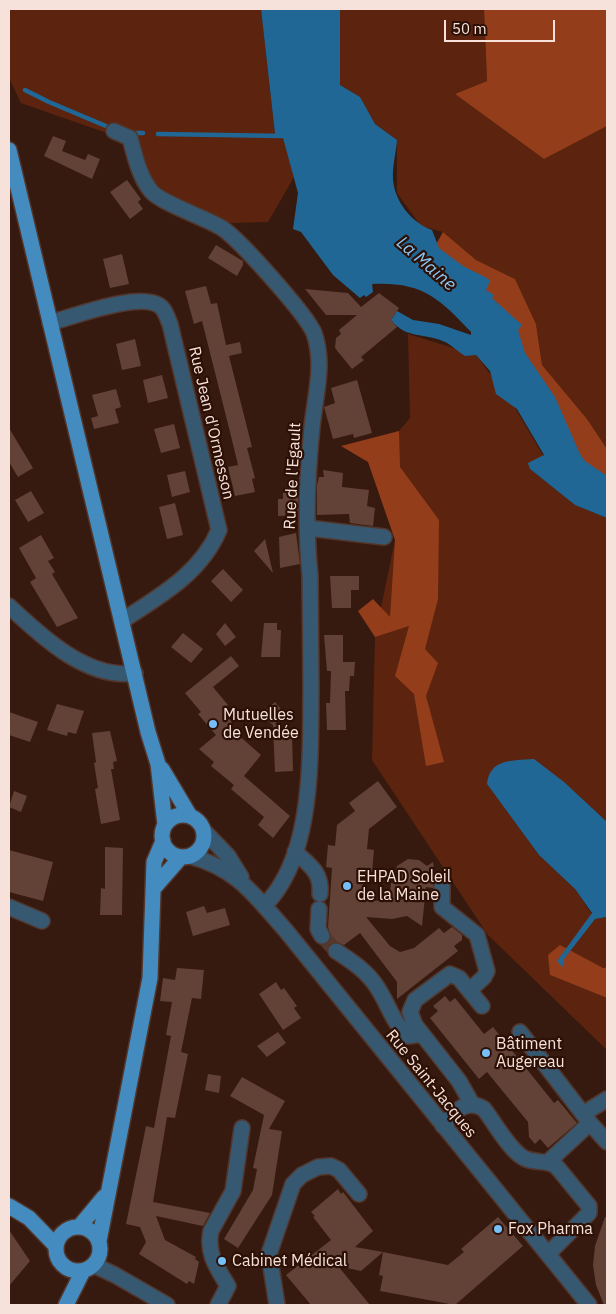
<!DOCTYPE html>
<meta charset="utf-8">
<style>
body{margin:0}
#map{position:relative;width:616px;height:1314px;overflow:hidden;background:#371a0f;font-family:"IBM Plex Sans",sans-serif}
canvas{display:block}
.frame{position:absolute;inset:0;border:10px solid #f7e2db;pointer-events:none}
.scale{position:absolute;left:444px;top:20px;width:111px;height:22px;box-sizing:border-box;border:2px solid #f7e2db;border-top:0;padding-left:6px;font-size:15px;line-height:18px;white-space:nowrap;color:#f7e2db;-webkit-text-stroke:4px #2c1006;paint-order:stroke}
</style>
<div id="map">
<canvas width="616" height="1314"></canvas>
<div class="frame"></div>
<div class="scale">50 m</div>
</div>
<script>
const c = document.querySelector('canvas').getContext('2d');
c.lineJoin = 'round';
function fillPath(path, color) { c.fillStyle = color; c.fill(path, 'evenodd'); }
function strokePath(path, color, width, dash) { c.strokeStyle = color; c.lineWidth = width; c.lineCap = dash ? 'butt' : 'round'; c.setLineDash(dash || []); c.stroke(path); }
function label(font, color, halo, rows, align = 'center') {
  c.font = font + ' "IBM Plex Sans",sans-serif'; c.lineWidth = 4.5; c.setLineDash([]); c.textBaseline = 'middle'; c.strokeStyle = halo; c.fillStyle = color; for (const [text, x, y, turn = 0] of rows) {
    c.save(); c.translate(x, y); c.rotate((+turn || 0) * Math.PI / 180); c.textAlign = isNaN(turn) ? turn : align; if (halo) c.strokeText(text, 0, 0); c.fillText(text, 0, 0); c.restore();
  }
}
fillPath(new Path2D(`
 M9 9H261L275 134 283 138 294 177 268 222 231 223 204 214 171 197 149 177 121 138 21 103 9 78Z
 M340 9H484L487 81 455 94 544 159 607 126V449L587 419 542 365 536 324 515 279 476 260 443 232 421 226 397 193V140L375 124 359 97 340 85Z
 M408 334 476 355 514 406 544 457 531 470 575 505 607 518V823L487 784 539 855 575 889 595 919 607 917V967L550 975 607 998V1050L488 935 372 760 375 637 395 540 399 431 410 418Z`), '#5c240e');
fillPath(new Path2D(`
 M484 9H607V126L544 159 455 94 487 81Z
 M443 232 476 260 515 279 536 324 542 365 587 419 607 449V479L579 471 434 248Z
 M399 431 400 467 439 520 438 599 425 649 438 663 426 696 444 762 426 766 414 694 395 676 409 626 375 637 358 611 373 599 390 617 395 540 368 462 341 446Z
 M560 945 603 968 607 967V998L550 975 548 955Z`), '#933d1b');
fillPath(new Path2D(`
 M261 9H340V85L360 97 375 124 397 140C396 153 392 167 393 180 395 202 412 223 432 230L439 248 463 266 487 278 490 281 486 290 494 295 492 298 522 325 518 330 525 353 555 397 580 454 585 461 607 476V518L575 505 530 469 528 463 544 455 517 409 496 394 490 371 476 355 465 356C458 352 452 345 445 342 424 332 407 340 391 320L397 311 413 320 439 324 471 335V332C438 297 422 282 372 284L373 292 366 297 364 295 360 298 333 275 301 232 293 229 298 193 283 138 275 134Z
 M534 759 564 782 607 822V917L595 919 564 959 563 967 557 961 592 913 575 889 539 855 487 784C490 758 512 761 534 759Z`), '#216795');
strokePath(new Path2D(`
 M25 90 49 102 113 129
 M129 133H143
 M158 134 284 136`), '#216795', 4.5);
fillPath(new Path2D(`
 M53 136 66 141 62 151 85 160 88 154 100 159 92 179 44 156Z
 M127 180 141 199 138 202 143 209 130 219 110 192Z
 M216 245 243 261V265L237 276 208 258Z
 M122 254 129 284 110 288 103 259Z
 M206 286 211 304 217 303 226 345 240 342 242 353 229 356 252 447 247 448 255 478 252 479 255 492 235 496 228 467 238 465 231 436 202 321 194 324 185 291Z
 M305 289 348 293 361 307 379 293 399 308 391 320 397 327 361 357 364 360 352 369 335 348 336 338 341 334 339 330 357 315H326Z
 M135 339 141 366 122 370 116 344Z
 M162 375 168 398 148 403 143 380Z
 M357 380 372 433 354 438 353 434 333 439 324 407 335 403 331 388Z
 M116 389 121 407 115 409 119 423 94 429 91 418 98 416 92 395Z
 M174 424 180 448 161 453 154 429Z
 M9 428 33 468 18 477 9 462Z
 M323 470 343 473 342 487 369 490 367 506 375 508 373 526 350 523 349 514 317 515V485L319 477H324Z
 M185 471 190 492 172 497 167 475Z
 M298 486V515L278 516V499H283V488Z
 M31 491 44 513 28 522 15 500Z
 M175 503 183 535 167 539 159 507Z
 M296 533 300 564 280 568 279 537Z
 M41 535 54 558 48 561 55 572 52 574 78 618 57 627 30 582 36 578 19 548Z
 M265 539 273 573 254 551Z
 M223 569 243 590 231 602 211 581Z
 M330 576H359V590H351V608H332Z
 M225 623 236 637 225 646 216 634Z
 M264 623H277V630H281L280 657H261Z
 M183 633 203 649 191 663 171 647Z
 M324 635H343V662H355L354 676H350L349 691H345L346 730H327L326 703H330L331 671H327Z
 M231 656 239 666 213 687 228 705 222 710 232 722 228 726 261 755 244 776 290 816 273 838 258 825 264 817 231 789 234 785 211 766 214 762 199 749 216 735 198 714 201 712 185 693Z
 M275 702 284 713 275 724 292 734 293 771 275 772 273 725 260 715Z
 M57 704 84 711 76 734 68 732 67 736 47 730Z
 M9 712 38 722 30 742 9 735Z
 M110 731 117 761 113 762 114 769H111L120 820 101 824 95 789 98 788 94 763 96 762 92 733Z
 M378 781 397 807 369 829 367 849 374 850 372 872H364L362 899 389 902 391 883H393L397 866 408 859 419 860 427 866 433 862 435 876 433 888 426 887 422 926 407 916 392 919 366 917 390 946 400 952 414 948 439 928 444 933 452 927 462 935V940L454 946 458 951 397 999V982L360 933 344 945 336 942 328 947H324L331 937 328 927 332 868 326 867 328 845 335 846 337 825 355 811 349 803Z
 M14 791 27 796 21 812 9 807Z
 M105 847 123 848 122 915H100L101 888 105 889Z
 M9 850 53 862 43 901 9 892Z
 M204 906 207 913 225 908 230 925 193 936 186 912Z
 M177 968 204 970 201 999 192 998 181 1052 188 1054 175 1118 167 1117 153 1202 210 1213 203 1226 156 1216 165 1240 196 1257 195 1259 199 1262 194 1284 189 1281 187 1284 139 1254 146 1242 140 1227 126 1224 146 1126 154 1128 171 1036 166 1035 172 1002 160 1001 163 978 175 980Z
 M276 982 281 990 284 988 297 1006 294 1008 301 1018 283 1030 259 994Z
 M445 996 450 1002 455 998 484 1034 493 1027 554 1103 558 1100 577 1123 548 1148 540 1139 535 1144 529 1137 528 1122 487 1072 479 1079 430 1018 438 1011 433 1006Z
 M278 1032 286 1043 267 1057 257 1046Z
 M208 1074 221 1076 219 1093 205 1090Z
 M242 1077 285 1101 269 1129 282 1131 272 1195 238 1248 224 1239 253 1190 257 1169 253 1168 264 1115 230 1096Z
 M338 1189 341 1194 343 1192 373 1231 355 1247 383 1252 361 1271 338 1266 370 1305H311L286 1275 331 1240 313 1217 315 1216 311 1212Z
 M498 1217 523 1246 455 1305 380 1291 383 1276 379 1275 383 1252 448 1265 464 1252 461 1249Z
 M605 1217H607V1305H604L596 1285 593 1265 595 1246Z
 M9 1230 30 1261 9 1286Z`), '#624136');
strokePath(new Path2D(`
 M322 936 336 951`), '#54382e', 15, [15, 8]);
const minor = new Path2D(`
 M114 131 130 138C135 156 139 176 151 191 161 203 206 218 222 228 240 240 306 314 314 333 325 364 315 396 312 427 307 476 305 527 310 575 310 613 311 651 311 689 310 755 315 856 264 906
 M50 323C72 317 147 288 163 309 166 313 168 319 170 324L219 530C201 573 160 596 123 620
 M308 528 384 537
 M9 606C41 636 87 680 135 673
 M204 831 228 856 241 877
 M295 852C310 865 322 873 320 894
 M190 856C238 869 255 896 287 932L589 1305
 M442 882V907L477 935 487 971 484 977 470 990
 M9 907 42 921
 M319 909 318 929 322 936
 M336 951C351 961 367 971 377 987 388 1003 392 1022 408 1036L422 1034
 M520 1032 590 1123 548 1162
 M472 1104 459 1081 415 1025 410 1012 415 1000 450 974 459 978 482 1006
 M583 1114 607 1099
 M590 1123 607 1142
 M443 1126C454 1113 466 1097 484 1109 494 1122 510 1151 524 1158 535 1164 548 1159 557 1167L589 1206V1213L548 1254
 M94 1265 115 1275 167 1305
 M218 1305 228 1286C217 1268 206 1253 211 1231L233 1191 242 1128
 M277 1305 269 1254 293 1184 302 1175 318 1167 331 1166 339 1170 359 1194`);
const major = new Path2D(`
 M9 150 148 732 158 764 165 825
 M162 769 190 816
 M162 836a21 21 0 1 1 42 0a21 21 0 1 1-42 0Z
 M153 889 181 857
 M9 1206 29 1218 56 1246
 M79 1227 104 1197
 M56 1249a22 22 0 1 1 44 0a22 22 0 1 1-44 0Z
 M99 1241 150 978 154 862 163 841
 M66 1305 83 1271`);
strokePath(minor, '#52362c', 18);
strokePath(major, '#52362c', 18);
strokePath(minor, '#375871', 15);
strokePath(major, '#448cbf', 15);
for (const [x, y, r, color] of [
 [213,724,5,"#76c0f7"],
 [347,886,5,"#76c0f7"],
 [486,1053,5,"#76c0f7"],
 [498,1229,5,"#76c0f7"],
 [222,1261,5,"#76c0f7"]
]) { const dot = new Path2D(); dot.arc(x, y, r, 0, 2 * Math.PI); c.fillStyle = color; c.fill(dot); strokePath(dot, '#2c1006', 2); }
label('16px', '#f7e2db', '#2c1006', [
 ["Rue Jean d'Ormesson",211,423,77],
 ["Rue de l'Egault",293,476,-87],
 ["Rue Saint-Jacques",431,1084,51]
]);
label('16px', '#f7e2db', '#2c1006', [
 ["Mutuelles",223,715],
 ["de Vendée",223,733],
 ["EHPAD Soleil",357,877],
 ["de la Maine",357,895],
 ["Bâtiment",496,1044],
 ["Augereau",496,1062],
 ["Fox Pharma",508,1229],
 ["Cabinet Médical",232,1261]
], 'left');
label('italic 18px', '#89c8f7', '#2c1006', [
 ["La Maine",426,264,41]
]);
</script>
